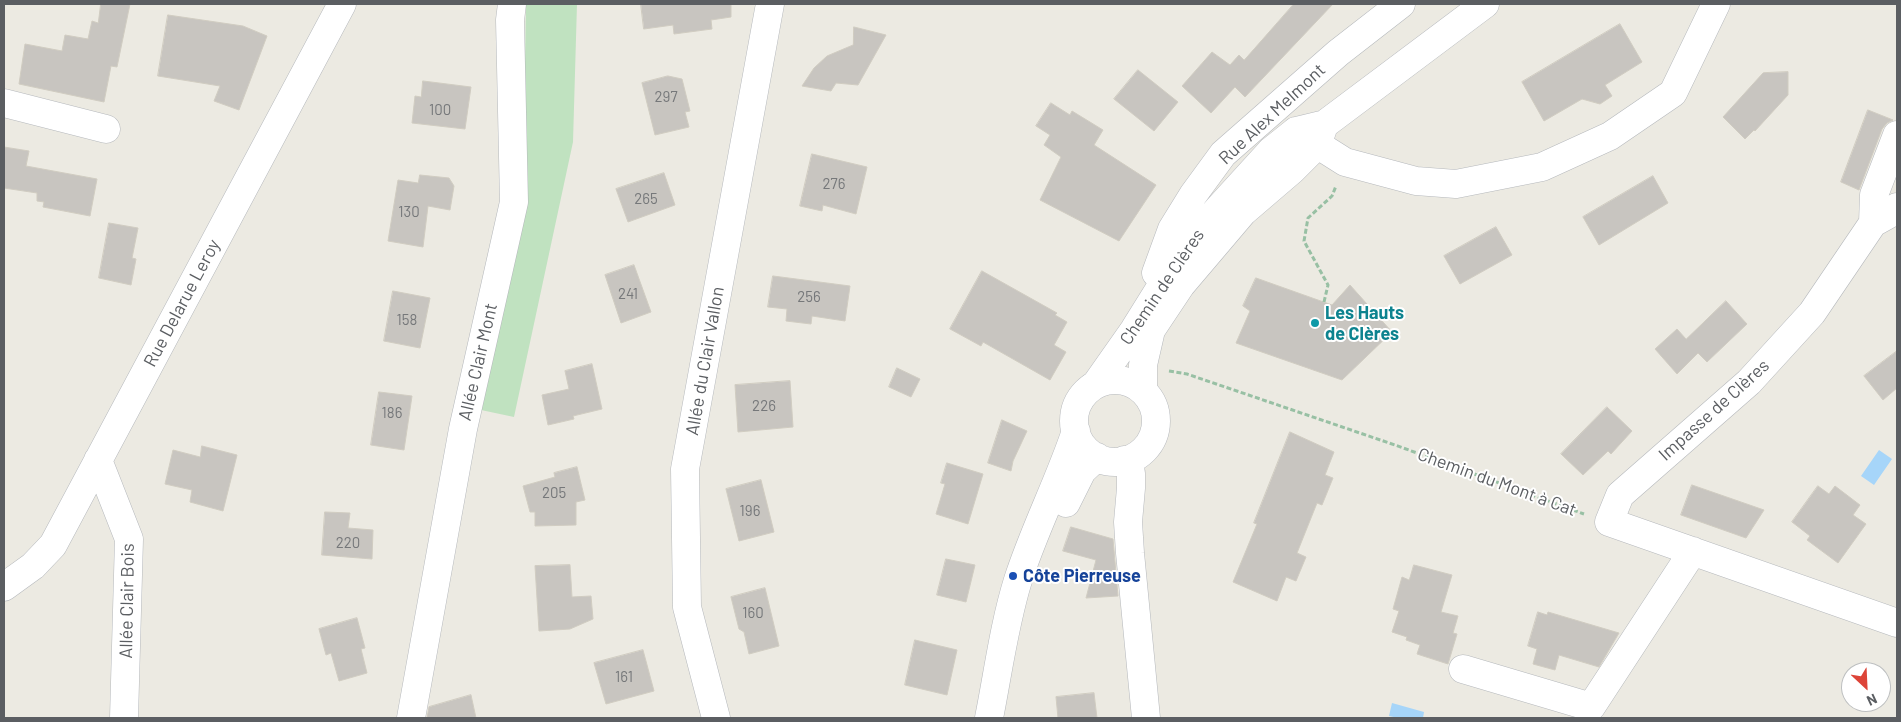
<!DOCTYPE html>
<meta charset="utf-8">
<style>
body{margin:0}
#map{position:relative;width:1901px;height:722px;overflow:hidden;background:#eceae2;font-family:Barlow,sans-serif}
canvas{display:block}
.frame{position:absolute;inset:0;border:5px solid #5b5e62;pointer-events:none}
.north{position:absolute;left:1841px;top:662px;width:50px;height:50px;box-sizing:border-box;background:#fff;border:1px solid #bdbfc0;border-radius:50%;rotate:155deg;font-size:14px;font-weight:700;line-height:20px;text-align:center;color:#5b5e62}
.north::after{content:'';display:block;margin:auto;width:18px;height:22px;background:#dd4438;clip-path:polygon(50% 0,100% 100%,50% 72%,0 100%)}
</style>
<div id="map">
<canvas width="1901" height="722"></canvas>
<div class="frame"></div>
<div class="north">N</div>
</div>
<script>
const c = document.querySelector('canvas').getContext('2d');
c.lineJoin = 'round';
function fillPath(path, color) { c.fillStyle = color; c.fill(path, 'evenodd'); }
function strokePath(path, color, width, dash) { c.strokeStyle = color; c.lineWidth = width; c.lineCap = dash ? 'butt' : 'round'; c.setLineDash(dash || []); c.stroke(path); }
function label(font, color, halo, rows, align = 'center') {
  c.font = font + ' Barlow,sans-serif'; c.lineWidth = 4; c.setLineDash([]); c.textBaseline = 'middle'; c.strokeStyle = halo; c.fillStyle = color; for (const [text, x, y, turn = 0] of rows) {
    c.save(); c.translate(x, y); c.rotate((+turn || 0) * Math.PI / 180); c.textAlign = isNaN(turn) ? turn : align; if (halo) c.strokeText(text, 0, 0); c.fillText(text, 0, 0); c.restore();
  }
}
fillPath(new Path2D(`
 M526 4H577L573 142 514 417 481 410 523 180Z`), '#c0e2c0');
fillPath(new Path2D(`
 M1879 450 1892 459 1874 485 1861 476Z
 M1392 703 1424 712 1423 718H1398L1389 716Z`), '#a6d5f9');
const building = new Path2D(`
 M101 4H130L117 67 111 66 104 102 19 84 25 44 62 51 65 35 88 39 92 21 98 23Z
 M641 4H731V17L711 20 712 29 674 34 673 25 644 29Z
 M1294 4H1333L1245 97 1235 87 1211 113 1182 86 1212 52 1230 65 1239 55 1244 60Z
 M168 15 243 26 267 36 239 110 214 101 220 86 158 76Z
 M1620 24 1642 62 1605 85 1612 96 1600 104 1582 99 1544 121 1522 82Z
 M854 27 886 35 858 85 836 83 831 91 802 86 814 68 827 56 853 45Z
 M1138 70 1178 102 1154 131 1114 99Z
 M1788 72V95L1755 131 1754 130 1745 139 1723 117 1763 73Z
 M668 76 682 79 690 111 685 112 689 127 655 135 642 83Z
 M423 81 471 87 465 129 412 123 415 96 421 97Z
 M1051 103 1070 115 1072 111 1103 130 1094 145 1156 185 1119 241 1040 200 1061 157 1044 145 1050 135 1036 126Z
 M1868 110 1893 120 1887 123 1882 129 1859 190 1841 182Z
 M4 147 29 151 26 166 97 179 90 216 43 207 44 202 37 201V193L4 188Z
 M812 154 867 167 856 214 823 205 822 211 800 206Z
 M664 173 675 205 628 222 616 189Z
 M420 175 449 178 454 186 450 210 428 206 423 247 388 241 398 180 418 183Z
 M1653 176 1668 203 1599 245 1583 217Z
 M109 223 138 228 132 258 136 259 131 285 99 278Z
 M1496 227 1512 255 1460 284 1444 256Z
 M634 265 651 312 621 323 605 275Z
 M982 271 1057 313 1055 315 1067 322 1054 345 1066 352 1050 380 983 342 981 346 950 329Z
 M773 276 850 286 845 321 812 316 811 324 786 321 787 309 768 307Z
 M1256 278 1332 305 1350 285 1392 332 1342 380 1236 343 1250 311 1243 306Z
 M393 291 430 298 420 348 384 341Z
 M1726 301 1747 324 1707 362 1698 353 1677 374 1655 349 1677 329 1686 339Z
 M1897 351V388L1883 400 1864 376Z
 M592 364 602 409 573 416 574 419 548 425 542 395 569 389 565 371Z
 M897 368 920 379 911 397 889 387Z
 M790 381 793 427 738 432 735 385Z
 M379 392 412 396 404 450 371 445Z
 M1607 407 1632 431 1611 454 1608 451 1583 475 1561 454Z
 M1002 420 1027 431 1013 461 1011 471 988 463Z
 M1290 432 1334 452 1325 475 1333 478 1322 505 1317 503 1297 553 1306 557 1296 581 1286 577 1277 601 1233 582 1257 524 1254 523Z
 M202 446 237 455 223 511 190 502 192 490 165 484 173 450 200 457Z
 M947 463 983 474 968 524 936 514 945 484 941 483Z
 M577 467 585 500 576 502V525L535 526V512H530L523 486 555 477 554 473Z
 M761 480 774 532 739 541 726 489Z
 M1692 485 1764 510 1746 538 1681 515Z
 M1818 486 1829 494 1835 486 1860 505 1853 515 1866 524 1838 563 1807 540 1810 536 1792 522Z
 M325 512 350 513 348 528 373 530 372 559 322 555Z
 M1071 527 1113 539 1118 596 1086 598 1096 560 1063 551Z
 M946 559 975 565 966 602 937 595Z
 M570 565 572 597 591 596 593 619 570 629 539 631 535 566Z
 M1414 565 1452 575 1441 612 1458 616 1453 633 1457 634 1448 664 1417 654 1420 645 1406 640 1407 637 1392 632 1399 611 1393 609 1402 577 1409 580Z
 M765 588 779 646 749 654 744 632 739 629 731 597Z
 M1538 612 1547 615 1548 612 1619 633 1599 667 1559 655 1555 670 1533 664 1537 649 1528 646Z
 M357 618 365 648 361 649 367 673 339 681 331 653 326 655 319 629Z
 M915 640 957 650 947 695 905 685Z
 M643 650 654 691 606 704 594 663Z
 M1094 693 1097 718H1058L1056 697Z
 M471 695 476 718H427L429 707Z`);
fillPath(building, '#c8c5c0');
strokePath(building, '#d0ccc1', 1);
const minor = new Path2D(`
 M4 103 106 129
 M1296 131 1345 162 1416 181 1456 184 1542 167 1610 136 1673 93 1716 4
 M1897 207 1891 213 1873 223 1812 313 1749 382 1620 495 1609 522 1897 623
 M1873 223 1874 195 1897 135
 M1156 273 1172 229 1193 195 1223 154 1338 53 1401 4
 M1074 421a41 41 0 1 1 82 0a41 41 0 1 1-82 0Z
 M1096 384 1134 330 1187 245 1219 208 1271 151 1296 131 1325 124 1485 4
 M1143 390V365L1151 330 1181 285 1243 212 1292 170 1317 145 1323 128
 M98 460 129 539 124 718
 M1124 460 1131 473V488L1128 522 1130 553 1146 718
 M1066 503 1082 471 1097 457
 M4 587 33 566 53 545 342 4
 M1463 669 1591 707 1693 551
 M411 718 463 429 514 202 510 20 512 4
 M716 718 687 607 685 469 770 4
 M989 718C998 673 1004 625 1018 580 1034 530 1059 482 1076 431`);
strokePath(minor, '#b5b8bc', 29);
strokePath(new Path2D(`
 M1324 302 1328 285 1304 241 1308 218 1332 196 1336 186
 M1169 371 1187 374 1395 445 1584 514
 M1064 407 1071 393`), '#98c0a4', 3, [5, 2.5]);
strokePath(minor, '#fff', 28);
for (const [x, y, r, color] of [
 [1315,323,5,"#0f9aa8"],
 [1013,576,5,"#1a4fb4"]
]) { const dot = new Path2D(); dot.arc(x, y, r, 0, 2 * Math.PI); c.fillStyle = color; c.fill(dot); strokePath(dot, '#fff', 2); }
label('15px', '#76787a', null, [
 ["297",666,97],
 ["100",440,110],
 ["276",834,184],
 ["265",646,199],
 ["130",409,212],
 ["241",628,294],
 ["256",809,297],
 ["158",407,320],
 ["226",764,406],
 ["186",392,413],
 ["205",554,493],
 ["196",750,511],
 ["220",348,543],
 ["160",753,613],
 ["161",624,677]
]);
label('18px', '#5b5e62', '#fff', [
 ["Rue Alex Melmont",1272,114,-43],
 ["Chemin de Clères",1162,287,-56],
 ["Rue Delarue Leroy",182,303,-62],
 ["Allée du Clair Vallon",705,361,-80],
 ["Allée Clair Mont",478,362,-77],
 ["Impasse de Clères",1714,410,-42],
 ["Chemin du Mont à Cat",1497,482,20],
 ["Allée Clair Bois",127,601,-89]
]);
label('bold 18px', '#0d838f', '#fff', [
 ["Les Hauts",1325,313],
 ["de Clères",1325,334]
], 'left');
label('bold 18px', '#164399', '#fff', [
 ["Côte Pierreuse",1023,576]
], 'left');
</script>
